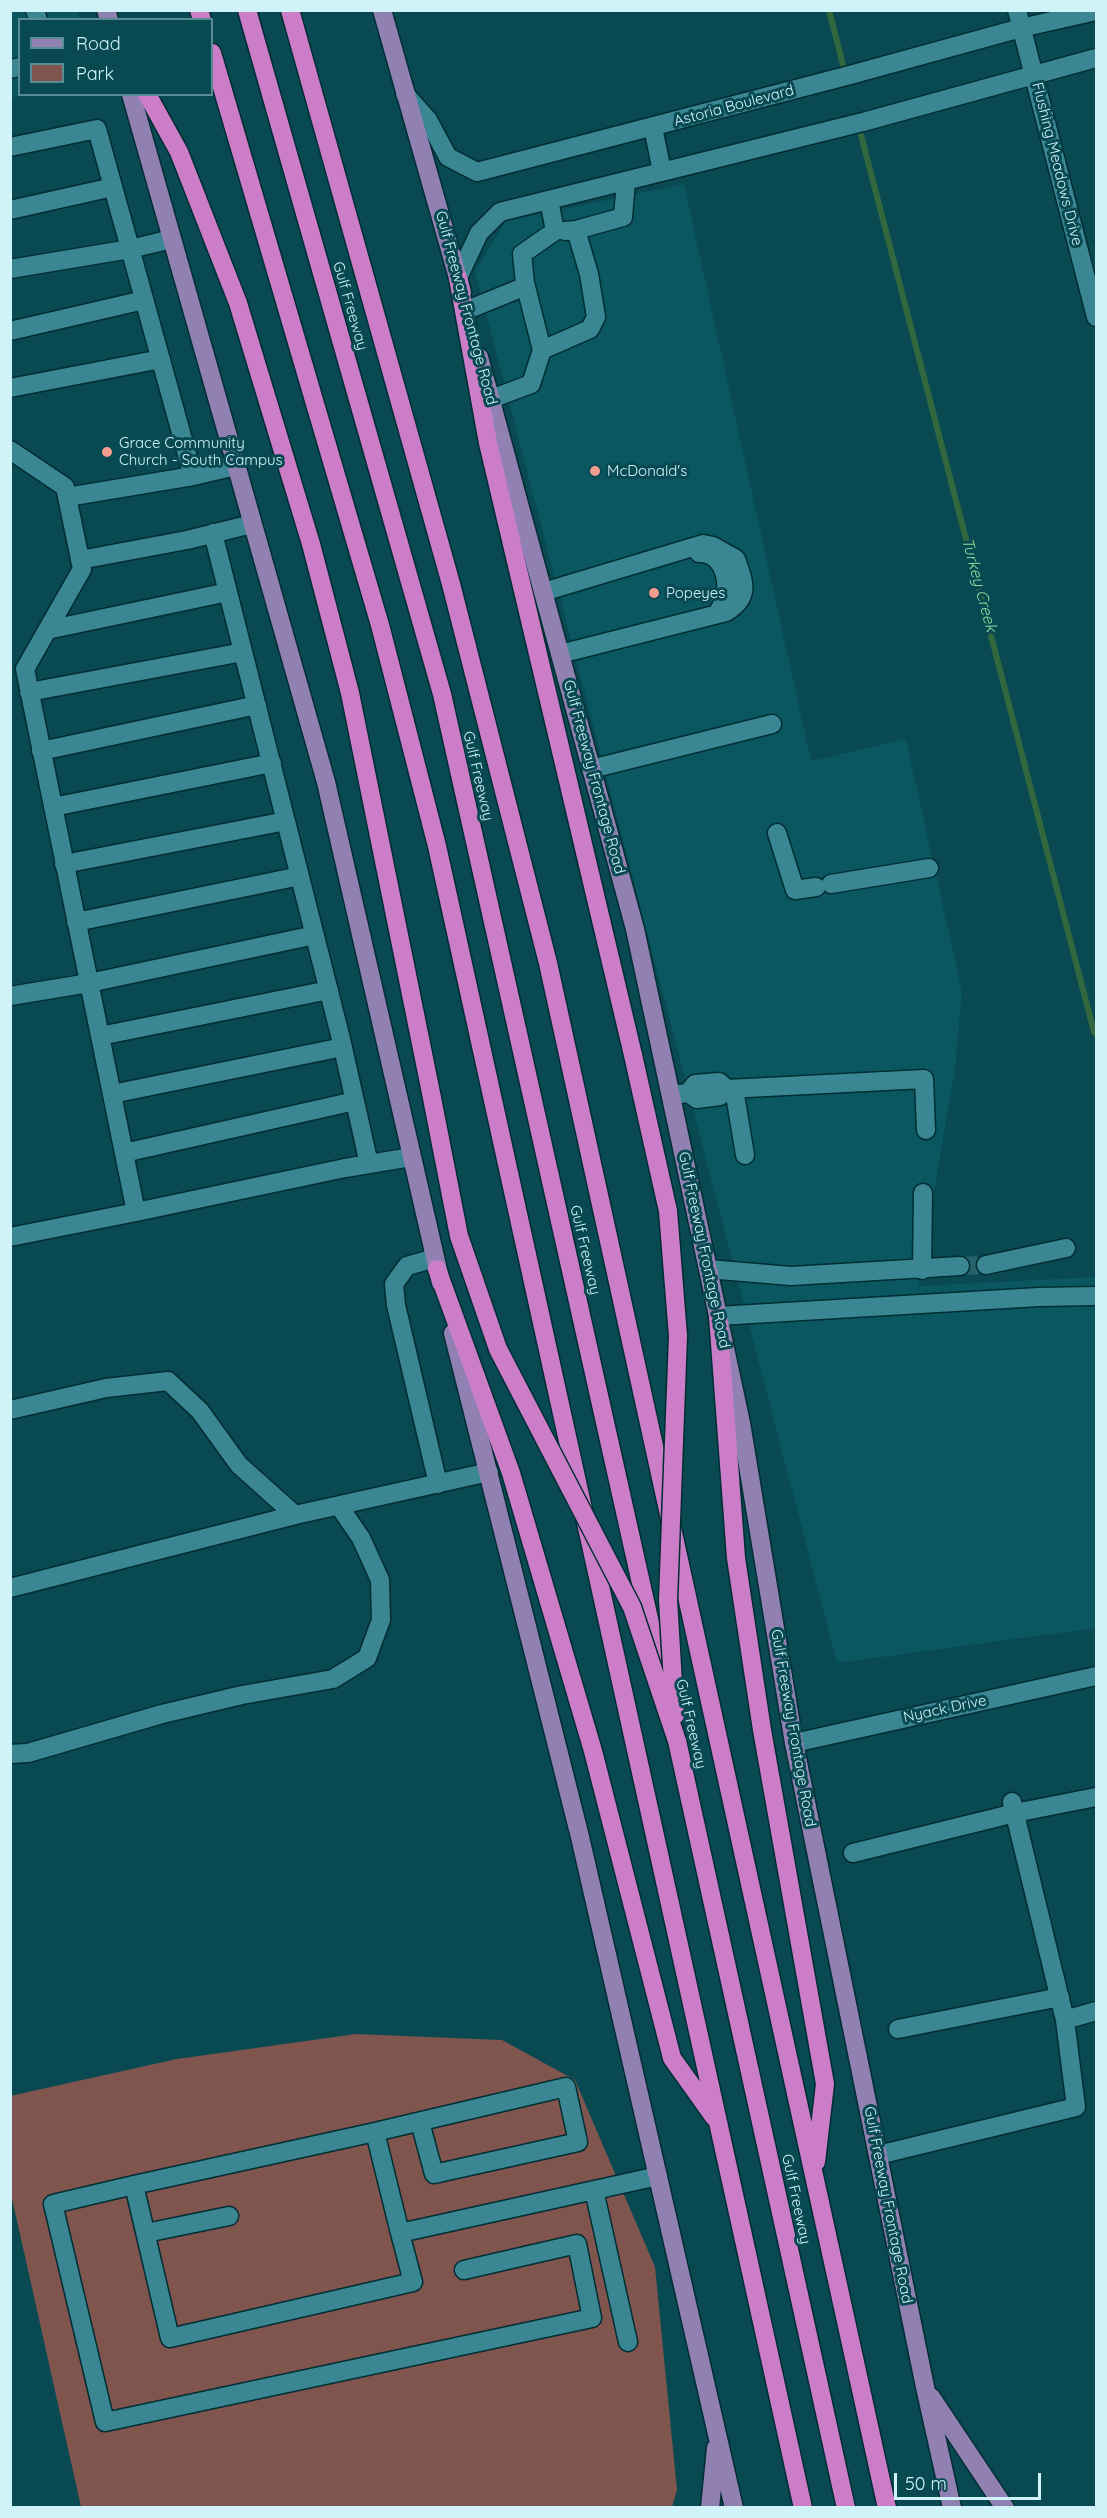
<!DOCTYPE html>
<style>
body{margin:0}
#map{position:relative;width:1107px;height:2518px;overflow:hidden;background:#084952;font-family:Quicksand,sans-serif}
canvas{display:block}
.frame{position:absolute;inset:0;border:12px solid #cff3f9;pointer-events:none}
.legend{position:absolute;left:18px;top:18px;width:195px;height:78px;box-sizing:border-box;background:#084952;border:2px solid #588d95;margin:0;padding:8px 10px;list-style:none;font-size:18px;color:#cff3f9}
.legend li{display:flex;align-items:center;gap:12px;height:30px}
.legend b{width:30px;border:2px solid #588d95}
.scale{position:absolute;left:894px;top:2473px;width:147px;height:27px;box-sizing:border-box;border:3px solid #cff3f9;border-top:0;padding-left:8px;font-size:18px;line-height:21px;white-space:nowrap;color:#cff3f9;-webkit-text-stroke:4px #084952;paint-order:stroke}
</style>
<div id="map">
<canvas width="1107" height="2518"></canvas>
<div class="frame"></div>
<ul class="legend">
<li><b style="height:8px;background:#9181b2"></b>Road</li>
<li><b style="height:16px;background:#7f554e"></b>Park</li>
</ul>
<div class="scale">50 m</div>
</div>
<script>
const c = document.querySelector('canvas').getContext('2d');
c.lineJoin = 'round';
function fillPath(path, color) { c.fillStyle = color; c.fill(path, 'evenodd'); }
function strokePath(path, color, width, dash) { c.strokeStyle = color; c.lineWidth = width; c.lineCap = dash ? 'butt' : 'round'; c.setLineDash(dash || []); c.stroke(path); }
function label(font, color, halo, rows, align = 'center') {
  c.font = font + ' Quicksand,sans-serif'; c.lineWidth = 6; c.setLineDash([]); c.textBaseline = 'middle'; c.strokeStyle = halo; c.fillStyle = color; for (const [text, x, y, turn = 0] of rows) {
    c.save(); c.translate(x, y); c.rotate((+turn || 0) * Math.PI / 180); c.textAlign = isNaN(turn) ? turn : align; if (halo) c.strokeText(text, 0, 0); c.fillText(text, 0, 0); c.restore();
  }
}
fillPath(new Path2D(`
 M11 11H77L80 19 20 20V94L26 95 11 98Z
 M684 184 811 761 906 739 962 991 955 1069 918 1286 1096 1277V1628L837 1663 475 271 506 221Z`), '#0a5762');
fillPath(new Path2D(`
 M356 2034 502 2040 575 2080 655 2267 677 2490 672 2507H81L11 2194 10 2096 177 2059Z`), '#7f554e');
strokePath(new Path2D(`
 M829 10 843 65
 M861 135 1094 1032 1096 1034`), '#33683e', 6);
strokePath(new Path2D(`
 M960 1266 986 1265`), '#26626b', 18, [18, 9]);
const minor = new Path2D(`
 M35 10 38 20
 M1017 10 1096 317
 M10 69 20 67
 M405 94 428 120 448 157 477 172 850 75 1021 28 1096 11
 M653 127 662 172
 M10 147 97 129 193 476 67 497
 M10 210 113 187
 M565 231 576 230 623 217 626 181
 M10 269 130 249 172 239
 M458 278 479 233 500 212 863 122 1096 58
 M467 310 526 286
 M10 331 144 300
 M542 350 590 329 596 317 589 274 576 230
 M10 388 161 359
 M491 399 531 384 542 350 525 283 522 254 555 231 549 200
 M10 450 65 487 82 569 25 669 136 1212 345 1168 411 1157
 M193 476 236 466
 M213 533 341 1039 369 1164
 M699 553C719 551 728 574 726 591 726 599 721 607 717 614
 M80 560 187 540 252 524
 M543 592 703 544 713 546 736 559C744 582 751 597 726 612L560 654
 M47 630 228 592
 M29 692 243 652
 M41 751 257 705
 M591 769 772 724
 M53 807 272 763
 M777 833 795 890 816 887
 M64 864 286 821
 M831 884 929 868
 M76 922 300 876
 M10 996 89 983 315 935
 M100 1036 329 990
 M727 1089 924 1079 926 1130
 M734 1089 745 1155
 M112 1094 343 1047
 M671 1095 688 1093 697 1099 720 1096 727 1089 719 1082 695 1084 688 1093
 M124 1153 355 1101
 M10 1237 136 1212
 M435 1258 407 1266 394 1284 396 1305 438 1484
 M986 1265 1066 1248
 M708 1269 791 1276 960 1266
 M922 1270 923 1193
 M718 1316 1039 1297 1096 1296
 M10 1410 106 1388 168 1381 200 1411 239 1465 295 1515
 M10 1588 295 1515 489 1472
 M794 1743 1096 1676
 M10 1754 28 1753 162 1714 242 1695 333 1679 367 1658 381 1620 380 1580 361 1538 339 1506
 M853 1853 1015 1813 1096 1797
 M1065 2020 1096 2011
 M898 2029 1060 1997
 M420 2122 434 2174 578 2142 566 2087 375 2132 400 2233 658 2176
 M375 2132 134 2185 170 2338 413 2282 400 2233
 M878 2155 1076 2107 1065 2020 1012 1802
 M134 2185 53 2204 105 2422 592 2318 577 2244 464 2270
 M594 2190 628 2342
 M146 2233 229 2216`);
const major = new Path2D(`
 M106 10 109 20
 M382 10 462 292
 M131 94 326 782 441 1283
 M479 357 635 929 741 1423 794 1743 925 2387 952 2508
 M453 1333 580 1837 734 2508
 M931 2397 1005 2508
 M710 2508 716 2448`);
const highway = new Path2D(`
 M199 10 202 20
 M247 10 442 694 662 1677
 M290 10 451 584 548 963 887 2508
 M212 53 380 625 437 846 803 2508
 M147 94 179 152 238 303 311 544 350 693 432 1098
 M458 278 488 443 633 1055
 M437 1269 511 1473 593 1751 672 2058 714 2117
 M718 1316 736 1558 762 1730 825 2084 816 2162
 M674 1727 846 2508`);
strokePath(minor, '#022d33', 21);
strokePath(major, '#022d33', 21);
strokePath(highway, '#022d33', 21);
strokePath(minor, '#3a8692', 18);
strokePath(major, '#9181b2', 18);
strokePath(highway, '#cb7ec7', 18);
const highwayBridge = new Path2D(`
 M633 1055 668 1211 678 1336 668 1600 675 1715
 M432 1098 459 1236 498 1349 632 1607 677 1741`);
strokePath(highwayBridge, '#022d33', 21, []);
strokePath(highwayBridge, '#cb7ec7', 18);
for (const [x, y, r, color] of [
 [107,452,6,"#f59d8f"],
 [595,471,6,"#f59d8f"],
 [654,593,6,"#f59d8f"]
]) { const dot = new Path2D(); dot.arc(x, y, r, 0, 2 * Math.PI); c.fillStyle = color; c.fill(dot); strokePath(dot, '#084952', 2); }
label('15px', '#cff3f9', '#084952', [
 ["Astoria Boulevard",734,106,-15],
 ["Flushing Meadows Drive",1057,164,76],
 ["Gulf Freeway",350,306,74],
 ["Gulf Freeway Frontage Road",466,308,75],
 ["Gulf Freeway",478,776,77],
 ["Gulf Freeway Frontage Road",594,777,75],
 ["Gulf Freeway",585,1250,77],
 ["Gulf Freeway Frontage Road",704,1250,78],
 ["Nyack Drive",945,1709,-12],
 ["Gulf Freeway",691,1724,77],
 ["Gulf Freeway Frontage Road",793,1728,80],
 ["Gulf Freeway",796,2199,78],
 ["Gulf Freeway Frontage Road",888,2205,79]
]);
label('15px', '#cff3f9', '#084952', [
 ["Grace Community",119,443],
 ["Church - South Campus",119,460],
 ["McDonald's",607,471],
 ["Popeyes",666,593]
], 'left');
label('italic 16px', '#8dda9b', '#084952', [
 ["Turkey Creek",979,585,75]
]);
</script>
